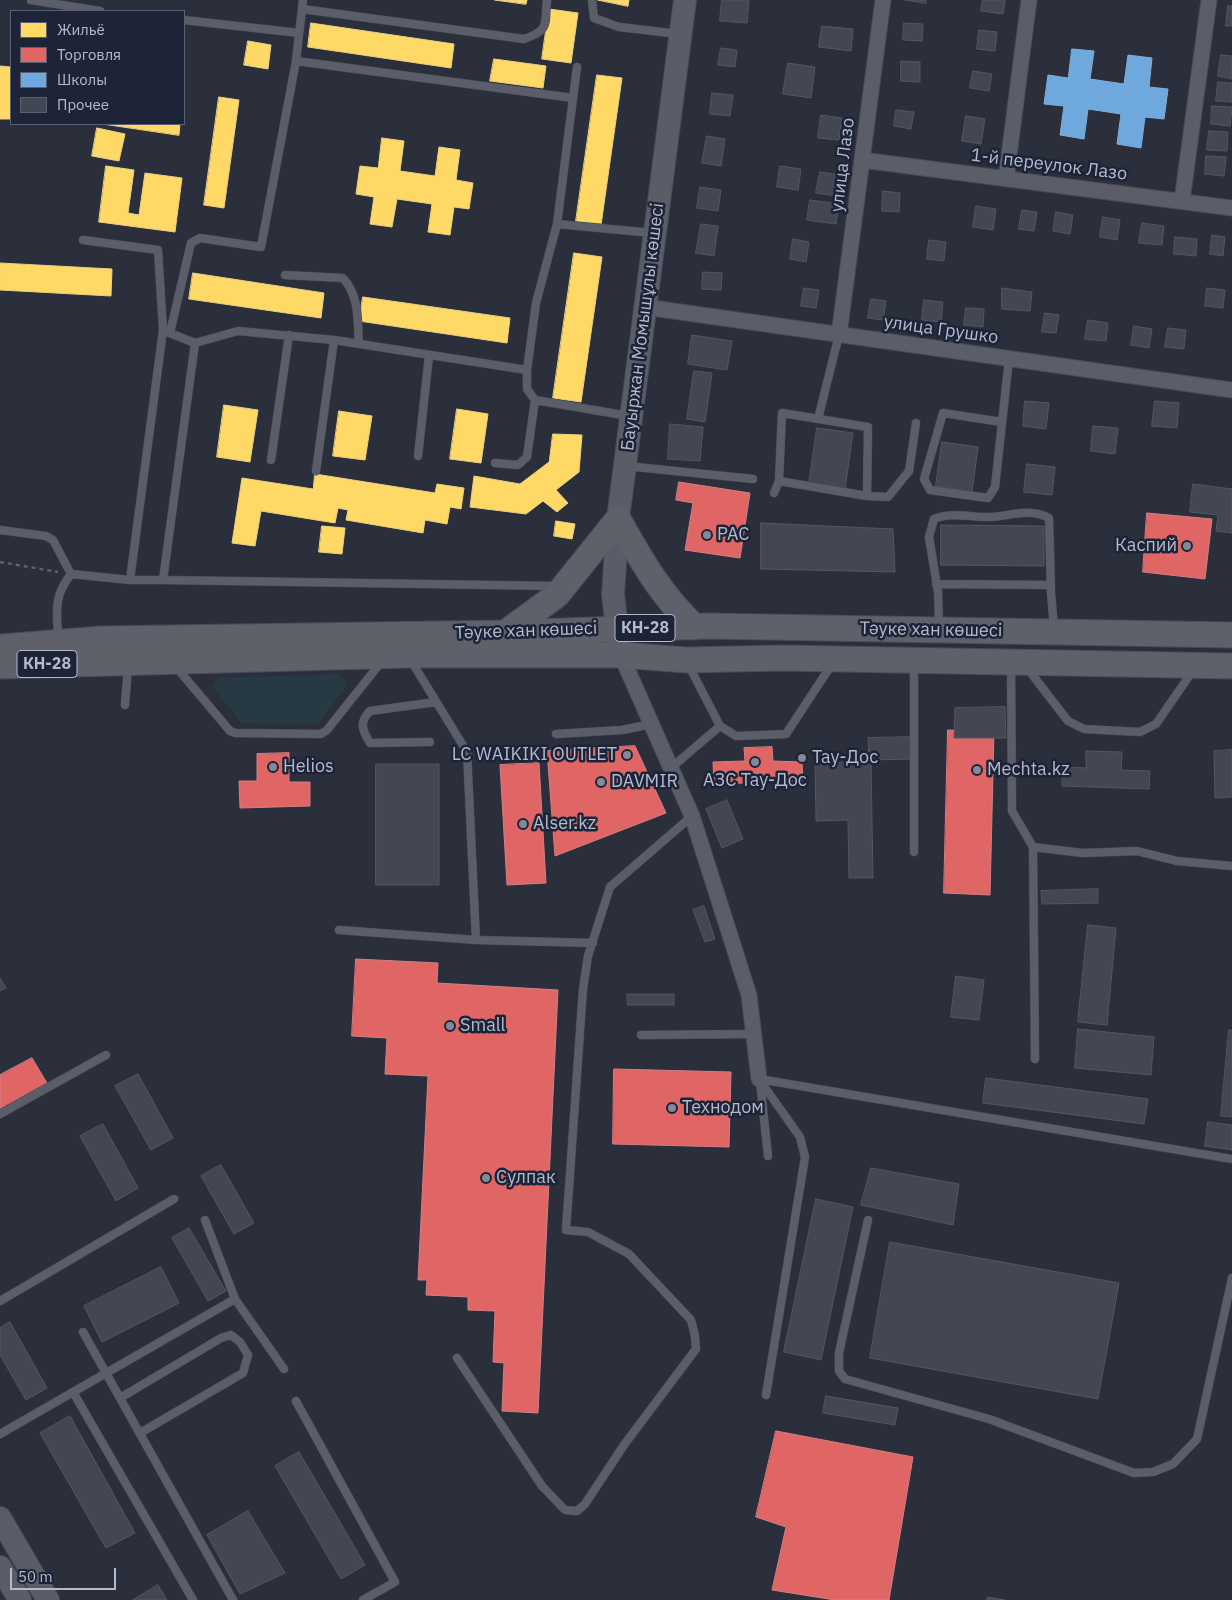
<!DOCTYPE html>
<meta charset="utf-8">
<style>
body{margin:0}
#map{position:relative;width:1232px;height:1600px;overflow:hidden;background:#2a2f3b;font-family:"IBM Plex Sans",sans-serif}
canvas{display:block}
.legend{position:absolute;left:10px;top:10px;width:175px;height:115px;box-sizing:border-box;background:#1d2437;border:1px solid #5a6073;margin:0;padding:6px 9px;list-style:none;font-size:15px;color:#b5bacc}
.legend li{display:flex;align-items:center;gap:10px;height:25px}
.legend b{width:25px;border:1px solid #5a6073}
.scale{position:absolute;left:10px;top:1568px;width:106px;height:22px;box-sizing:border-box;border:2px solid #b5bacc;border-top:0;padding-left:6px;font-size:15px;line-height:18px;white-space:nowrap;color:#b5bacc;-webkit-text-stroke:4px #1d2437;paint-order:stroke}
</style>
<div id="map">
<canvas width="1232" height="1600"></canvas>
<ul class="legend">
<li><b style="height:14px;background:#ffd966"></b>Жильё</li>
<li><b style="height:14px;background:#e06666"></b>Торговля</li>
<li><b style="height:14px;background:#6fa8dc"></b>Школы</li>
<li><b style="height:14px;background:#434752"></b>Прочее</li>
</ul>
<div class="scale">50 m</div>
</div>
<script>
const c = document.querySelector('canvas').getContext('2d');
c.lineJoin = 'round';
function fillPath(path, color) { c.fillStyle = color; c.fill(path, 'evenodd'); }
function strokePath(path, color, width, dash) { c.strokeStyle = color; c.lineWidth = width; c.lineCap = dash ? 'butt' : 'round'; c.setLineDash(dash || []); c.stroke(path); }
function label(font, color, halo, rows, align = 'center') {
  c.font = font + ' "IBM Plex Sans",sans-serif'; c.lineWidth = 5; c.setLineDash([]); c.textBaseline = 'middle'; c.strokeStyle = halo; c.fillStyle = color; for (const [text, x, y, turn = 0] of rows) {
    c.save(); c.translate(x, y); c.rotate((+turn || 0) * Math.PI / 180); c.textAlign = isNaN(turn) ? turn : align; if (halo) c.strokeText(text, 0, 0); c.fillText(text, 0, 0); c.restore();
  }
}
fillPath(new Path2D(`
 M339 674 348 684 318 724 241 723 213 687 217 678Z`), '#273942');
const homes = new Path2D(`
 M495 0H527L526 4Z
 M598 0H629L628 6Z
 M549 9 578 13 571 63 542 59Z
 M311 23 454 44 451 68 308 47Z
 M248 41 271 45 268 69 244 65Z
 M494 59 546 66 543 88 490 81Z
 M0 66 11 67V119H0Z
 M597 75 622 78 601 225 576 221Z
 M219 97 239 100 224 208 204 205Z
 M103 124H180L179 135Z
 M97 128 125 134 119 161 92 156Z
 M382 138 404 141 400 171 435 176 439 147 460 150 456 180 473 183 469 209 454 207 450 235 428 232 432 204 397 199 392 227 370 224 374 197 356 194 360 166 378 168Z
 M106 166 134 170 128 213 139 215 145 173 182 178 175 232 99 222Z
 M574 253 602 257 581 402 553 398Z
 M0 263 112 269 111 296 0 290Z
 M193 273 324 293 321 318 189 299Z
 M363 297 510 318 507 343 359 321Z
 M224 405 258 410 250 462 217 457Z
 M457 409 488 414 481 463 450 459Z
 M339 411 372 416 365 460 333 456Z
 M553 434 582 435 579 472 556 490 568 503 557 512 543 501 526 514 470 507 474 476 520 484 549 462Z
 M315 474 435 493 437 484 464 488 461 509 450 507 447 524 425 520 423 533 346 520 348 510 338 508 335 523 261 511 255 546 232 543 242 478 313 489Z
 M556 521 575 524 572 539 554 536Z
 M322 526 345 528 342 554 319 552Z`);
fillPath(homes, '#ffd966');
strokePath(homes, '#e9d085', 1);
const shops = new Path2D(`
 M679 482 750 493 740 558 685 550 693 503 676 500Z
 M1147 513 1212 519 1205 579 1143 572Z
 M948 730 994 732 990 895 944 893Z
 M635 746 666 813 555 856 547 751Z
 M772 747 773 761 802 762 803 781 714 784 713 762 745 761 744 748Z
 M289 753V782H310V806L240 808 239 781H257V754Z
 M539 763 546 883 507 885 500 765Z
 M356 959 438 963 437 983 558 990 538 1413 502 1411 504 1363 493 1362 495 1311 468 1310V1297L426 1295 427 1280H418L428 1076 385 1074 387 1038 352 1036Z
 M32 1058 47 1083 0 1109V1075Z
 M614 1069 731 1072 729 1147 613 1144Z
 M776 1431 913 1457 889 1600H835L772 1590 786 1527 756 1517Z`);
fillPath(shops, '#e06666');
strokePath(shops, '#d37f85', 1);
const schools = new Path2D(`
 M1072 49 1094 51 1090 79 1124 84 1128 55 1152 58 1149 87 1168 89 1164 119 1145 117 1141 148 1117 144 1121 114 1088 109 1084 139 1060 135 1064 106 1044 104 1048 75 1068 78Z`);
fillPath(schools, '#6fa8dc');
strokePath(schools, '#84add7', 1);
const building = new Path2D(`
 M722 0H749L747 23 720 21Z
 M905 0H926V3Z
 M983 0H1005L1003 14 981 11Z
 M1228 6H1232V26H1226Z
 M904 23 923 24 922 41 903 40Z
 M822 26 853 29 851 51 819 47Z
 M979 30 997 32 995 51 977 49Z
 M721 48 737 50 735 67 718 65Z
 M1221 55 1232 56V79L1218 76Z
 M901 61 920 62V82L901 81Z
 M788 63 815 67 811 98 783 94Z
 M973 71 992 74 989 91 970 88Z
 M1218 82 1232 83V102L1216 101Z
 M712 93 733 95 730 116 710 114Z
 M1212 106 1232 107 1230 126 1211 124Z
 M896 110 914 112 911 129 894 126Z
 M821 115 842 118 839 140 818 138Z
 M966 116 985 119 981 144 962 141Z
 M1209 131 1228 132 1227 151 1207 150Z
 M707 136 725 139 721 166 702 163Z
 M1206 156 1226 157 1224 176 1205 174Z
 M780 166 801 169 798 190 777 187Z
 M820 172 841 175 837 196 816 193Z
 M700 187 721 190 718 211 697 208Z
 M883 191 900 193 899 212 882 211Z
 M810 200 839 204 836 224 807 220Z
 M976 206 996 209 993 230 973 227Z
 M1022 210 1037 212 1034 231 1019 229Z
 M1056 212 1073 215 1070 234 1053 231Z
 M1103 217 1120 220 1117 240 1100 237Z
 M1142 223 1164 226 1162 245 1139 243Z
 M701 224 718 226 714 256 696 253Z
 M1212 235 1225 237 1223 256 1210 254Z
 M1175 237 1197 239 1196 256 1174 254Z
 M793 239 809 242 806 262 790 259Z
 M929 240 946 242 944 261 927 259Z
 M703 272 722 273 721 290 702 289Z
 M804 288 819 290 816 308 801 306Z
 M1002 288 1032 292 1030 311 1002 309Z
 M1207 288 1225 290 1223 308 1205 306Z
 M871 299 886 301 883 320 868 318Z
 M924 300 943 302 941 322 922 320Z
 M966 308 984 309 983 327 964 325Z
 M1045 313 1059 315 1056 333 1042 332Z
 M1088 320 1108 323 1106 341 1085 339Z
 M1134 326 1152 329 1149 348 1131 345Z
 M1168 328 1186 330 1184 349 1165 347Z
 M692 335 732 341 727 370 688 364Z
 M694 371 712 373 705 422 687 419Z
 M1025 401 1049 403 1046 429 1023 426Z
 M1155 401 1179 403 1177 428 1152 426Z
 M670 424 703 427 700 461 668 459Z
 M1093 426 1118 428 1115 454 1091 451Z
 M817 428 853 433 845 489 809 484Z
 M942 442 978 447 972 492 936 486Z
 M1027 464 1055 467 1052 495 1024 492Z
 M1193 484 1232 489V533L1216 531 1218 515 1190 512Z
 M761 523 893 529 895 572 761 569Z
 M941 525 1044 526V566L941 565Z
 M1005 707 1006 738H954L955 708Z
 M912 737 913 759 869 760 868 738Z
 M1232 750V797L1215 798 1214 751Z
 M1086 751 1122 752 1121 770 1150 771 1149 789 1062 786V767L1086 768Z
 M871 762 873 878H849L848 820 816 821 815 763Z
 M376 764H439V885H376Z
 M727 800 743 839 722 848 706 809Z
 M1098 889V903L1042 904 1041 891Z
 M704 906 715 939 705 942 693 910Z
 M1088 925 1116 928 1107 1025 1078 1022Z
 M956 976 984 980 979 1020 951 1017Z
 M0 978 6 988 0 991Z
 M627 994H674V1005H628Z
 M1078 1029 1154 1037 1151 1075 1075 1068Z
 M1229 1030H1232V1117L1221 1116Z
 M138 1074 173 1138 151 1150 115 1086Z
 M986 1078 1148 1099 1144 1124 983 1103Z
 M1208 1122 1232 1125V1150L1205 1146Z
 M103 1124 138 1188 116 1201 80 1136Z
 M221 1165 254 1223 234 1234 201 1176Z
 M871 1168 959 1184 953 1225 861 1205Z
 M816 1199 853 1207 821 1360 784 1352Z
 M189 1228 226 1291 208 1301 172 1238Z
 M890 1242 1119 1283 1098 1399 870 1358Z
 M161 1267 179 1303 102 1342 84 1306Z
 M10 1322 47 1388 26 1400 0 1355V1328Z
 M826 1396 898 1408 895 1425 823 1413Z
 M70 1416 135 1533 106 1548 40 1433Z
 M299 1452 365 1565 341 1579 275 1466Z
 M248 1511 285 1573 240 1594 207 1535Z
 M158 1585 167 1600H133Z
 M988 1597 1005 1600H987Z`);
fillPath(building, '#434752');
strokePath(building, '#525763', 1);
const lane = new Path2D(`
 M31 0 100 11
 M592 0 594 18 619 27 679 34
 M302 9 524 39C551 30 544 23 547 0
 M184 20 299 33
 M296 61 573 98
 M557 224 653 233
 M83 240 158 250 163 330 130 580
 M285 275 343 278C360 297 357 320 359 344
 M167 332 195 343 238 331 334 340 527 370
 M170 333 191 243 200 238 261 247 296 61 303 0
 M535 400 629 416
 M818 419 839 335
 M1002 422 943 413 924 479 930 490 988 498 995 487 1009 359
 M418 456 429 356
 M271 460 289 335
 M495 463 518 465 527 457 535 400 527 389V370L536 303 557 224 577 67
 M626 466 753 479
 M316 471 334 340
 M779 481 867 496 888 497 909 471 916 423
 M774 493 779 481 782 413 868 427 867 496
 M0 530 46 536 53 540 71 574
 M163 580 556 586
 M936 584 1051 585
 M939 626 938 592 929 537 934 519C951 512 969 517 988 517 1009 517 1028 507 1049 518L1051 593 1054 628
 M58 638C57 611 53 597 71 574L130 580H163L195 343
 M410 659 467 752 476 940
 M688 664 720 726 736 736 786 734 832 664
 M1011 664 1012 811 1033 847 1082 853 1137 851 1177 861 1232 866
 M176 667 230 731 235 733 321 734 327 730 382 661
 M1027 668 1068 721 1084 729 1140 732 1156 724 1194 669
 M125 705 128 666
 M556 734 622 730 652 724
 M430 742 370 743C362 730 359 722 370 711L436 702
 M672 767 720 726
 M1033 847 1035 1059
 M914 852V662
 M339 930 476 940 593 943
 M641 1035 754 1034
 M760 1081 768 1156
 M0 1114 106 1055
 M205 1220 235 1299 284 1369
 M868 1220 839 1353V1371L845 1379 989 1419 1134 1473 1153 1472 1173 1464 1197 1439 1232 1278
 M0 1301 174 1199
 M83 1332 233 1600
 M457 1358 542 1486 565 1510 577 1511 585 1504 624 1445 696 1349 695 1336 691 1320 629 1254 588 1232 566 1230 583 989 588 956 610 887 692 816
 M73 1392 193 1600
 M766 1395 805 1157 800 1137 759 1079 1232 1159
 M120 1398 221 1338 231 1335 240 1342 248 1355 243 1373 140 1433
 M296 1401 395 1582 363 1600
 M0 1434 235 1299`);
const street = new Path2D(`
 M862 160 1232 208
 M1006 179 1029 0
 M1182 201 1209 0
 M645 307 1232 390
 M839 335 883 0
 M621 655 692 816 749 995 759 1079`);
const secondary = new Path2D(`
 M619 647 613 594 618 519 685 0
 M0 1518 48 1600
 M0 1567 20 1600`);
const primary = new Path2D(`
 M505 633 557 595 618 519C640 558 661 596 695 627
 M0 647 101 639 505 633 707 626 1232 635
 M0 666 408 655H621L686 660 782 658 1232 666`);
strokePath(lane, '#474b54', 9);
strokePath(street, '#474b54', 17);
strokePath(secondary, '#474b54', 24);
strokePath(primary, '#484c58', 27);
strokePath(new Path2D(`
 M0 562 58 572`), '#5d626b', 2.5, [4, 4]);
strokePath(lane, '#5b5e69', 8);
strokePath(street, '#5b5e69', 15);
strokePath(secondary, '#5a5d67', 22);
strokePath(primary, '#5e606a', 25);
for (const [x, y, r, color] of [
 [707,535,5,"#848999"],
 [1187,546,5,"#848999"],
 [627,755,5,"#848999"],
 [802,758,5,"#848999"],
 [755,762,5,"#848999"],
 [273,767,5,"#848999"],
 [977,770,5,"#848999"],
 [601,782,5,"#848999"],
 [523,824,5,"#848999"],
 [450,1026,5,"#848999"],
 [672,1108,5,"#848999"],
 [486,1178,5,"#848999"]
]) { const dot = new Path2D(); dot.arc(x, y, r, 0, 2 * Math.PI); c.fillStyle = color; c.fill(dot); strokePath(dot, '#1d2437', 2); }
for (const [x, y, w] of [
 [645,628,60],
 [47,664,60]
]) { const box = new Path2D(); box.roundRect(x - w / 2, y - 13.5, w, 27, 4); c.fillStyle = '#1d2437'; c.fill(box); strokePath(box, '#b5bacc', 1); }
label('bold 16px', '#b5bacc', null, [
 ["КН-28",645,628],
 ["КН-28",47,664]
]);
label('18px', '#b5bacc', '#1d2437', [
 ["улица Лазо",843,165,-83],
 ["1-й переулок Лазо",1049,165,7],
 ["Бауыржан Момышұлы көшесі",643,327,-83],
 ["улица Грушко",941,330,8],
 ["Тәуке хан көшесі",931,630,1],
 ["Тәуке хан көшесі",526,631,-2]
]);
label('18px', '#b5bacc', '#1d2437', [
 ["РАС",717,535],
 ["Каспий",1177,546,"right"],
 ["LC WAIKIKI OUTLET",617,755,"right"],
 ["Тау-Дос",812,758],
 ["Helios",283,767],
 ["Mechta.kz",987,770],
 ["АЗС Тау-Дос",755,781,"center"],
 ["DAVMIR",611,782],
 ["Alser.kz",533,824],
 ["Small",460,1026],
 ["Технодом",682,1108],
 ["Сулпак",496,1178]
], 'left');
</script>
